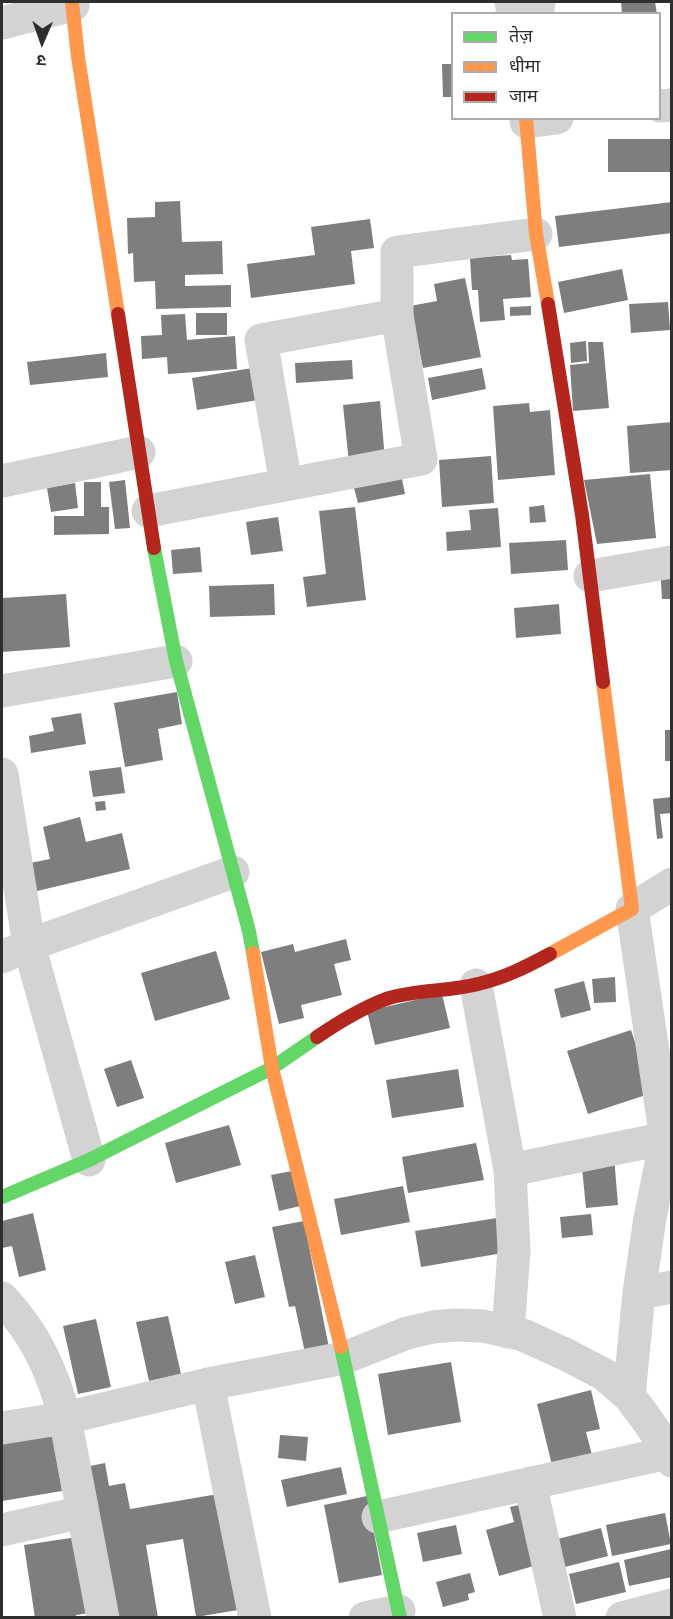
<!DOCTYPE html>
<meta charset="utf-8">
<style>
body{margin:0}
#map{position:relative;width:673px;height:1619px;overflow:hidden;background:#fff;font-family:Figtree,"Noto Sans Devanagari",sans-serif}
canvas{display:block}
.frame{position:absolute;inset:0;border:3px solid #2e2e2e;pointer-events:none}
.legend{position:absolute;left:451px;top:12px;width:210px;height:108px;box-sizing:border-box;background:#fff;border:2px solid #ababab;margin:0;padding:8px 10px;list-style:none;font-size:18px;color:#2e2e2e}
.legend li{display:flex;align-items:center;gap:12px;height:30px}
.legend b{width:30px;border:2px solid #ababab}
.north{position:absolute;left:12px;top:12px;width:60px;height:60px;-webkit-text-stroke:4px #fff;paint-order:stroke;rotate:182deg;font-size:16px;font-weight:700;line-height:24px;text-align:center;color:#2e2e2e}
.north::after{content:'';display:block;margin:auto;width:21px;height:27px;background:#2e2e2e;clip-path:polygon(50% 0,100% 100%,50% 72%,0 100%)}
</style>
<div id="map">
<canvas width="673" height="1619"></canvas>
<div class="frame"></div>
<ul class="legend">
<li><b style="height:8px;background:#63d668"></b>तेज़</li>
<li><b style="height:8px;background:#ff974d"></b>धीमा</li>
<li><b style="height:8px;background:#b3261e"></b>जाम</li>
</ul>
<div class="north">उ</div>
</div>
<script>
const c = document.querySelector('canvas').getContext('2d');
c.lineJoin = 'round';
function fillPath(path, color) { c.fillStyle = color; c.fill(path, 'evenodd'); }
function strokePath(path, color, width, dash) { c.strokeStyle = color; c.lineWidth = width; c.lineCap = dash ? 'butt' : 'round'; c.setLineDash(dash || []); c.stroke(path); }
fillPath(new Path2D(`
 M621 2H655L657 14H622Z
 M442 64H452V97H443Z
 M608 139H672V172H608Z
 M180 201 182 242 222 241 223 274 185 275V286L231 285V307L156 309 155 281 134 282 133 253 128 254 127 218 155 217V202Z
 M672 202V233L559 247 555 216Z
 M370 219 374 248 351 251 355 284 251 298 247 264 315 255 311 227Z
 M511 255 512 260 528 259 531 297 503 299 505 320 480 322 478 290H472L470 258Z
 M622 269 628 300 564 313 558 282Z
 M465 278 481 357 423 368 410 306 437 301 434 284Z
 M668 302 670 330 631 333 629 304Z
 M531 306V315L510 316V307Z
 M196 313H227V335H196Z
 M185 314 187 340 235 336 237 369 168 374 167 357 142 359 141 336 162 335 161 315Z
 M586 341 587 361 571 363 570 343Z
 M588 342H603L609 408 573 411 570 365 589 363Z
 M106 353 108 377 30 385 27 362Z
 M352 360 353 379 296 383 295 363Z
 M258 367 264 399 197 410 192 378Z
 M482 368 486 389 432 400 428 378Z
 M380 401 385 460 349 463 343 405Z
 M529 403 530 412 550 410 555 475 498 480 493 406Z
 M672 422V470L630 473 627 426Z
 M491 456 494 503 442 507 439 460Z
 M650 474 656 538 597 544 584 480Z
 M402 479 405 494 358 503 354 488Z
 M125 480 130 528 115 529 109 482Z
 M84 482H101V507H109V534L54 535V516H84Z
 M75 483 78 508 51 512 47 488Z
 M544 505 546 522 530 523 529 507Z
 M355 507 366 600 307 607 303 577 326 574 319 511Z
 M498 508 501 547 447 551 446 532 471 530 469 510Z
 M278 517 283 551 251 555 246 522Z
 M566 540 568 570 511 574 509 543Z
 M200 547 202 572 173 574 171 550Z
 M672 566V599H662L660 567Z
 M274 584 275 615 210 617 209 586Z
 M66 594 70 647 2 652V598Z
 M559 604 561 634 516 638 514 608Z
 M177 692 182 724 158 729 163 760 125 767 114 703Z
 M81 713 86 744 31 753 29 736 54 731 51 718Z
 M665 730H672V761H665Z
 M121 767 125 793 93 797 89 771Z
 M672 797V813L660 814 663 838 657 839 653 799Z
 M105 801 106 810 96 811 95 802Z
 M80 817 86 842 122 833 130 869 37 891 30 863 50 859 43 827Z
 M346 939 351 960 334 964 342 995 301 1005 304 1018 279 1024 261 952 293 944 295 952Z
 M216 951 230 999 155 1021 141 973Z
 M615 977 616 1002 594 1003 592 979Z
 M584 981 591 1010 561 1018 554 989Z
 M442 994 450 1028 375 1045 367 1011Z
 M631 1030 652 1093 588 1114 567 1051Z
 M131 1060 144 1098 117 1107 104 1069Z
 M458 1069 464 1107 392 1118 386 1080Z
 M229 1125 241 1165 176 1183 165 1143Z
 M476 1143 484 1180 408 1193 402 1157Z
 M614 1156 618 1205 586 1208 581 1158Z
 M292 1171 300 1206 279 1211 271 1175Z
 M403 1186 410 1222 341 1235 334 1199Z
 M33 1213 46 1270 19 1277 12 1246 2 1248V1221Z
 M591 1214 593 1235 562 1238 560 1217Z
 M497 1218 503 1253 421 1267 415 1231Z
 M304 1221 329 1348 305 1353 295 1306 289 1307 272 1227Z
 M255 1255 265 1297 235 1304 225 1262Z
 M168 1316 181 1374 149 1381 136 1322Z
 M96 1319 111 1387 78 1394 63 1326Z
 M451 1362 461 1422 388 1435 378 1374Z
 M591 1390 600 1429 586 1432 592 1455 552 1465 537 1404Z
 M51 1427 62 1491 2 1501V1435Z
 M280 1435 308 1437 306 1461 278 1458Z
 M105 1463 109 1486 125 1483 130 1509 218 1494 238 1610 196 1617 183 1539 146 1545 158 1618H116L90 1466Z
 M341 1467 347 1494 287 1507 281 1480Z
 M367 1496 382 1575 339 1583 324 1505Z
 M527 1503 544 1563 499 1576 486 1530 514 1522 510 1507Z
 M665 1513 671 1544 612 1556 606 1525Z
 M456 1525 462 1554 423 1562 417 1533Z
 M601 1528 608 1556 553 1570 546 1542Z
 M84 1536 96 1612 76 1615V1618H35L24 1545Z
 M671 1549 672 1577 629 1586 624 1560Z
 M619 1562 626 1592 576 1604 569 1574Z
 M470 1573 475 1592 468 1594 469 1600 443 1607 436 1582Z`), '#7e7e7e');
strokePath(new Path2D(`
 M511 2 513 14
 M537 14 539 2
 M2 23 73 5
 M660 106 672 105
 M526 122 557 118
 M2 481 139 452
 M286 484 261 340 397 315
 M148 511 421 459 397 315V252L536 234
 M590 576 672 562
 M2 691 176 661
 M2 774 29 945 233 872
 M2 957 29 945 89 1160
 M476 985 510 1170 514 1250 508 1332
 M510 1170 672 1137
 M639 1293 672 1287
 M2 1298C36 1335 52 1370 65 1418L2 1428
 M208 1384 255 1618
 M629 1396 639 1293 650 1218 666 1139 632 909 672 884
 M530 1483 560 1618
 M378 1517 672 1452
 M2 1530 83 1512
 M103 1618 65 1418 208 1384 344 1358 407 1333 433 1327 455 1325 483 1326 523 1335 567 1355 605 1375 629 1396 645 1417 669 1452 672 1461
 M365 1618 399 1611
 M622 1618 672 1605`), '#d3d3d3', 33);
strokePath(new Path2D(`
 M154 548 176 661 249 931 253 953
 M2 1197 89 1160 272 1068 317 1037
 M341 1347 400 1618`), '#63d668', 14);
strokePath(new Path2D(`
 M72 2 78 57 118 314
 M526 118 536 234 548 304
 M253 953 272 1068 341 1347
 M550 954 632 909 603 682`), '#ff974d', 14);
strokePath(new Path2D(`
 M548 304 582 515 603 682
 M118 314 154 548
 M317 1037C339 1022 362 1008 386 999 416 989 448 992 478 984 504 978 526 967 550 954`), '#b3261e', 14);
</script>
